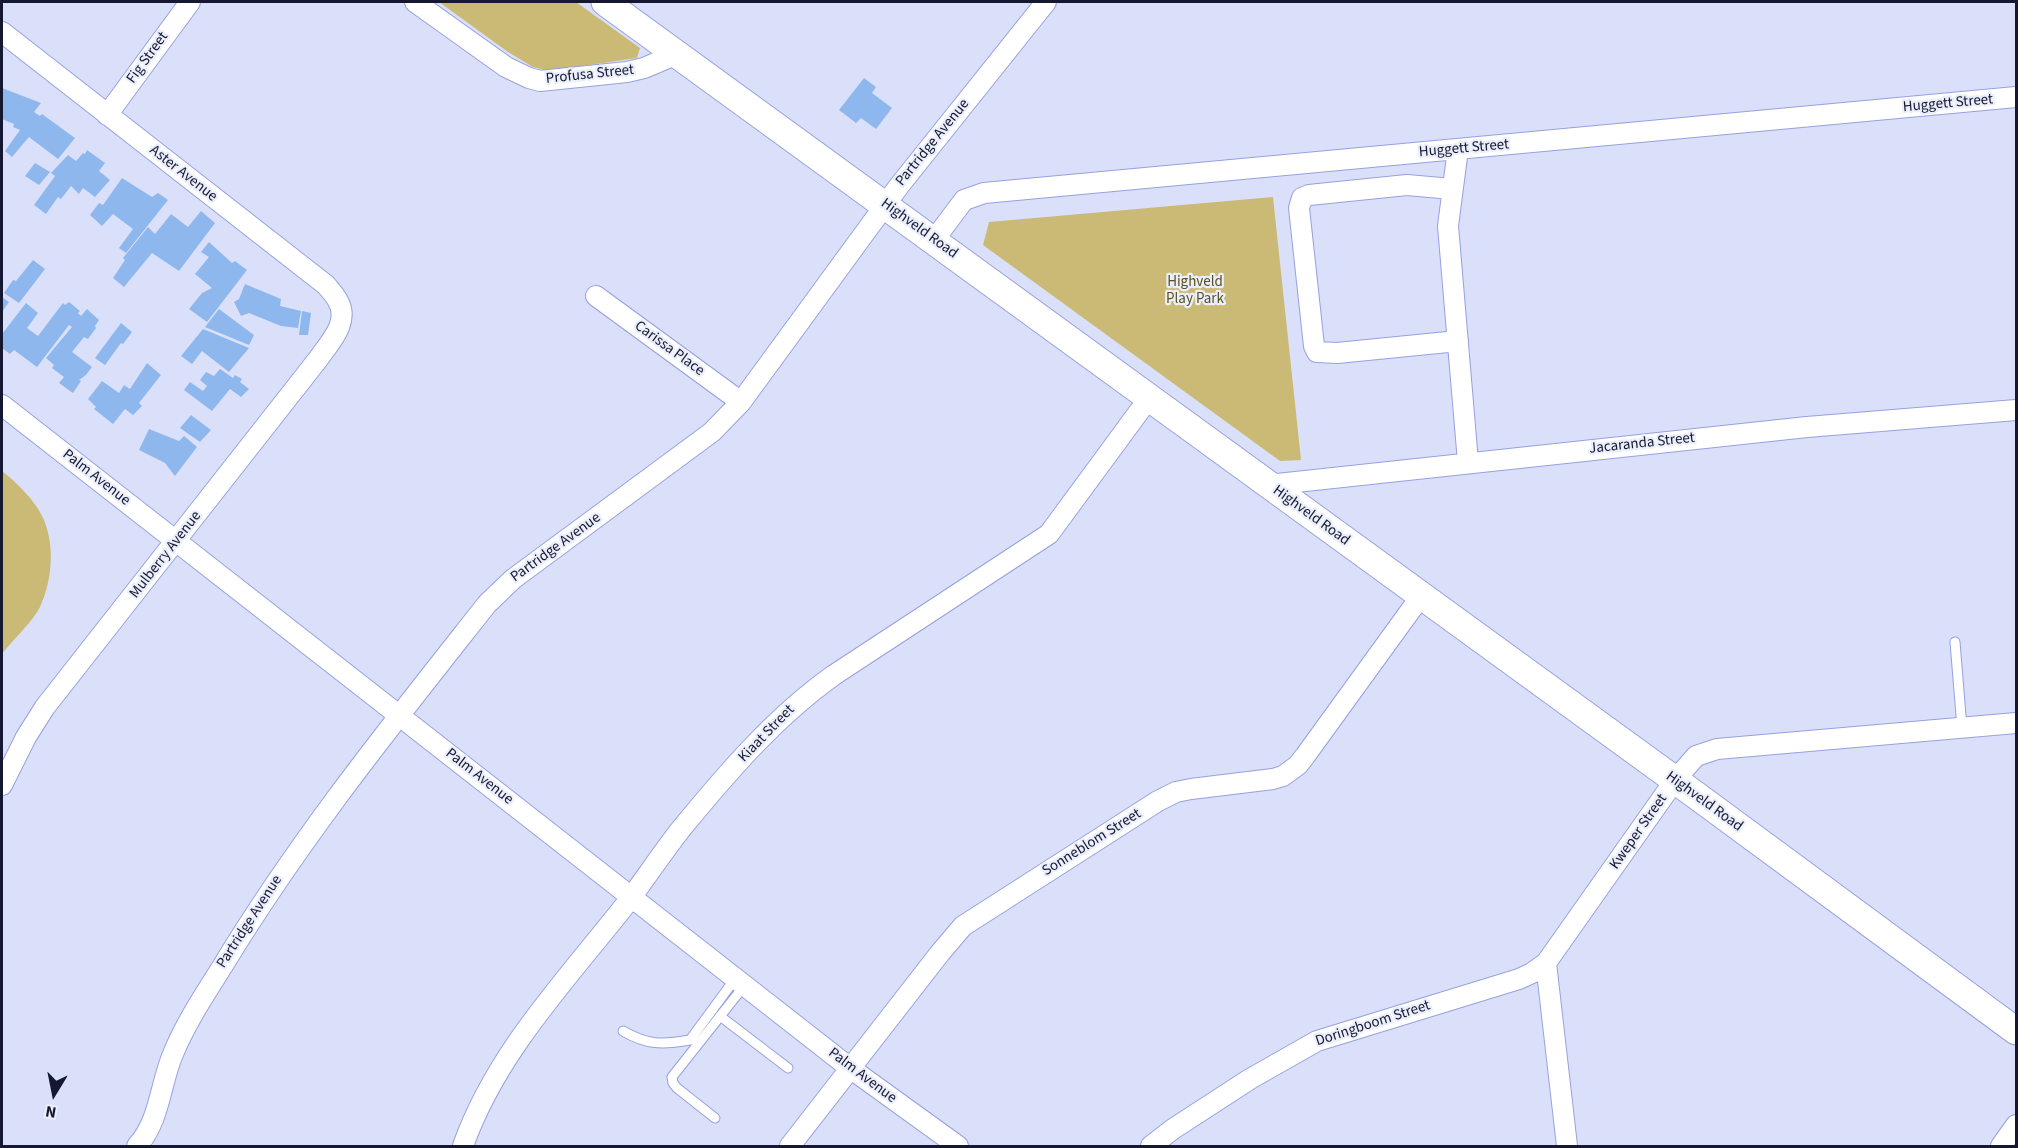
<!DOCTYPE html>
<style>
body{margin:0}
#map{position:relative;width:2018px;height:1148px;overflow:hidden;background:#dbe0fa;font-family:"Source Sans 3",sans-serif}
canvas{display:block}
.frame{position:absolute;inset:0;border:3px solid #151830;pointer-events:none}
.north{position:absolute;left:24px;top:1064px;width:60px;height:60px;-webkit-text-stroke:4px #ebeefb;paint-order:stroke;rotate:190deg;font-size:16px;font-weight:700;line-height:24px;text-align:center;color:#151830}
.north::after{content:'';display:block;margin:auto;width:21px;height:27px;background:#151830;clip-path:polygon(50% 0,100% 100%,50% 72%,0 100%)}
</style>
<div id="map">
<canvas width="2018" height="1148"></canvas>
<div class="frame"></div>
<div class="north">N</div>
</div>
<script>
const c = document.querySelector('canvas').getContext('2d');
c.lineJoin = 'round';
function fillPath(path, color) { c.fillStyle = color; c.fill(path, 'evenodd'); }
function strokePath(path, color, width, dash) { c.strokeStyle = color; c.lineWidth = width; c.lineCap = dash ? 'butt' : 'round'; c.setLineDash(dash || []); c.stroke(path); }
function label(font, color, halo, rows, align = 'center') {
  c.font = font + ' "Source Sans 3",sans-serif'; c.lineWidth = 4.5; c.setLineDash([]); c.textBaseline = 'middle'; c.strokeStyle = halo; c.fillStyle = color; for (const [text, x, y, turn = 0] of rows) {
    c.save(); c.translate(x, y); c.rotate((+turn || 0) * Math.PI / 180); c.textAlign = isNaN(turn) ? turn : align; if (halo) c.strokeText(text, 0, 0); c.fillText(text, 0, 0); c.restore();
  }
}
fillPath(new Path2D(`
 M439 2H576L640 48 637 58 548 71 533 67 508 52Z
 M1273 197 1301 460 1280 461 983 245 989 222Z
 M2 471C17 483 36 501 44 520 55 547 52 581 40 607 34 620 12 641 2 654Z`), '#cbba75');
fillPath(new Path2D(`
 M864 78 876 87 872 93 892 108 876 129 861 118 856 123 839 110Z
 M2 88 41 103 34 112 40 116 42 114 75 138 58 159 29 137 12 157 5 151 20 130 13 127 14 124 2 119Z
 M87 150 105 163 99 171 110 180 95 197 83 188 79 194 71 186 61 199 58 197 46 214 34 205 55 176 51 173 68 155 76 161 83 153 85 154Z
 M35 163 50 172 39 185 25 176Z
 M122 178 152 197 158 193 168 200 126 253 119 248 133 229 113 214 102 226 90 215 99 203 103 205Z
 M201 211 215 223 179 271 152 253 124 287 113 278 125 260 123 258 148 227 155 234 171 214 188 227Z
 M209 242 232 263 235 261 247 270 207 322 189 309 202 293 212 288 195 274 209 257 201 252Z
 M33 260 45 269 19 303 4 293 13 280 16 281Z
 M245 284 281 299 280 306 301 311 298 328 281 326 249 313 241 316 234 302 239 299Z
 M2 297 9 302 2 312Z
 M69 302 80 311 78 313 81 316 87 309 99 320 95 326 96 328 88 339 84 337 72 352 92 367 86 375 79 380 81 381 73 393 59 383 64 377 52 368 54 365 46 358 72 327 69 325 37 367 14 350 10 354 2 348V334L26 303 38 313 27 328 38 336 63 303 65 305Z
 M219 309 254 335 249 345 205 327Z
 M302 311 311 313 308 335H299Z
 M121 323 132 332 123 344 121 343 105 365 95 358Z
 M203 329 249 348 229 372 202 351 192 364 181 356Z
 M147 363 161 375 139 403 142 406 133 415 125 409 113 424 94 409 96 407 88 399 102 381 119 393 124 385 130 389Z
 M220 369 233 378 235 375 242 379 240 382 249 389 241 397 230 389 212 411 184 390 190 382 203 391 207 386 200 380 206 372 214 376Z
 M191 415 211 430 200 442 180 428Z
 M149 429 179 441 184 436 197 447 175 476 165 463 139 450Z`), '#8eb7ee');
const lane = new Path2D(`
 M1955 642 1962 728
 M720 1016 788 1068
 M623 1031C647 1045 662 1045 690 1040L735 979
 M715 1118 677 1088 673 1083 672 1077 744 986`);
const street = new Path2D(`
 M415 2 506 67 529 78 540 81 627 72 644 68 677 54
 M2 32 326 285C330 290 335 295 338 301 350 322 330 342 319 358L45 707 26 737 2 785
 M107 115 190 2
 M1458 149 1448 226 1468 462
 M1452 189 1407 185 1309 195 1302 198 1299 208 1314 346 1317 352 1337 353 1458 341
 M934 240 964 200 984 193 2016 97
 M596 296 741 402
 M2 405 850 1068 958 1146
 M1268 485 1807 427 2016 410
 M1546 963 1567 1146
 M137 1146C160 1121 160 1084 173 1054 185 1024 205 994 222 967 300 838 394 722 487 604L513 579 712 432 741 402 899 186 1046 2
 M463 1146C496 1052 569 977 630 899 647 876 663 852 681 829 727 773 775 717 834 675L1049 534 1149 398
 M790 1146 940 953 963 926 1158 801 1176 792 1191 789 1273 779 1283 776 1298 765 1305 756 1421 596
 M1151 1146 1173 1129 1250 1079 1317 1041 1519 979 1532 973 1546 963 1675 780 1696 756 1717 749 2016 723
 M2001 1146 2016 1125`);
const secondary = new Path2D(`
 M605 2 1697 796 2016 1031`);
strokePath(lane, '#96a1df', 11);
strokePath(street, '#96a1df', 22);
strokePath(secondary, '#96a1df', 29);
strokePath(lane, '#fff', 9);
strokePath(street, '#fff', 20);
strokePath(secondary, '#fff', 27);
label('15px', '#151830', '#ebeefb', [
 ["Fig Street",148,58,-54],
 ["Profusa Street",590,75,-6],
 ["Huggett Street",1948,104,-5],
 ["Partridge Avenue",933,143,-51],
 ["Huggett Street",1464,149,-5],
 ["Aster Avenue",183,174,38],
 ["Highveld Road",919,229,36],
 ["Carissa Place",669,349,36],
 ["Jacaranda Street",1642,444,-6],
 ["Palm Avenue",96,478,38],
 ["Highveld Road",1311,516,36],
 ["Partridge Avenue",556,548,-36],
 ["Mulberry Avenue",166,555,-52],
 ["Kiaat Street",767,734,-46],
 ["Palm Avenue",479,777,38],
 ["Highveld Road",1704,802,36],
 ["Kweper Street",1639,832,-55],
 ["Sonneblom Street",1092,843,-32],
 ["Partridge Avenue",250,922,-57],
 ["Doringboom Street",1373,1024,-18],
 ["Palm Avenue",862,1076,37]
]);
label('15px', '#5a4f22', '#ebeefb', [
 ["Highveld",1195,283],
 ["Play Park",1195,300]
]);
</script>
